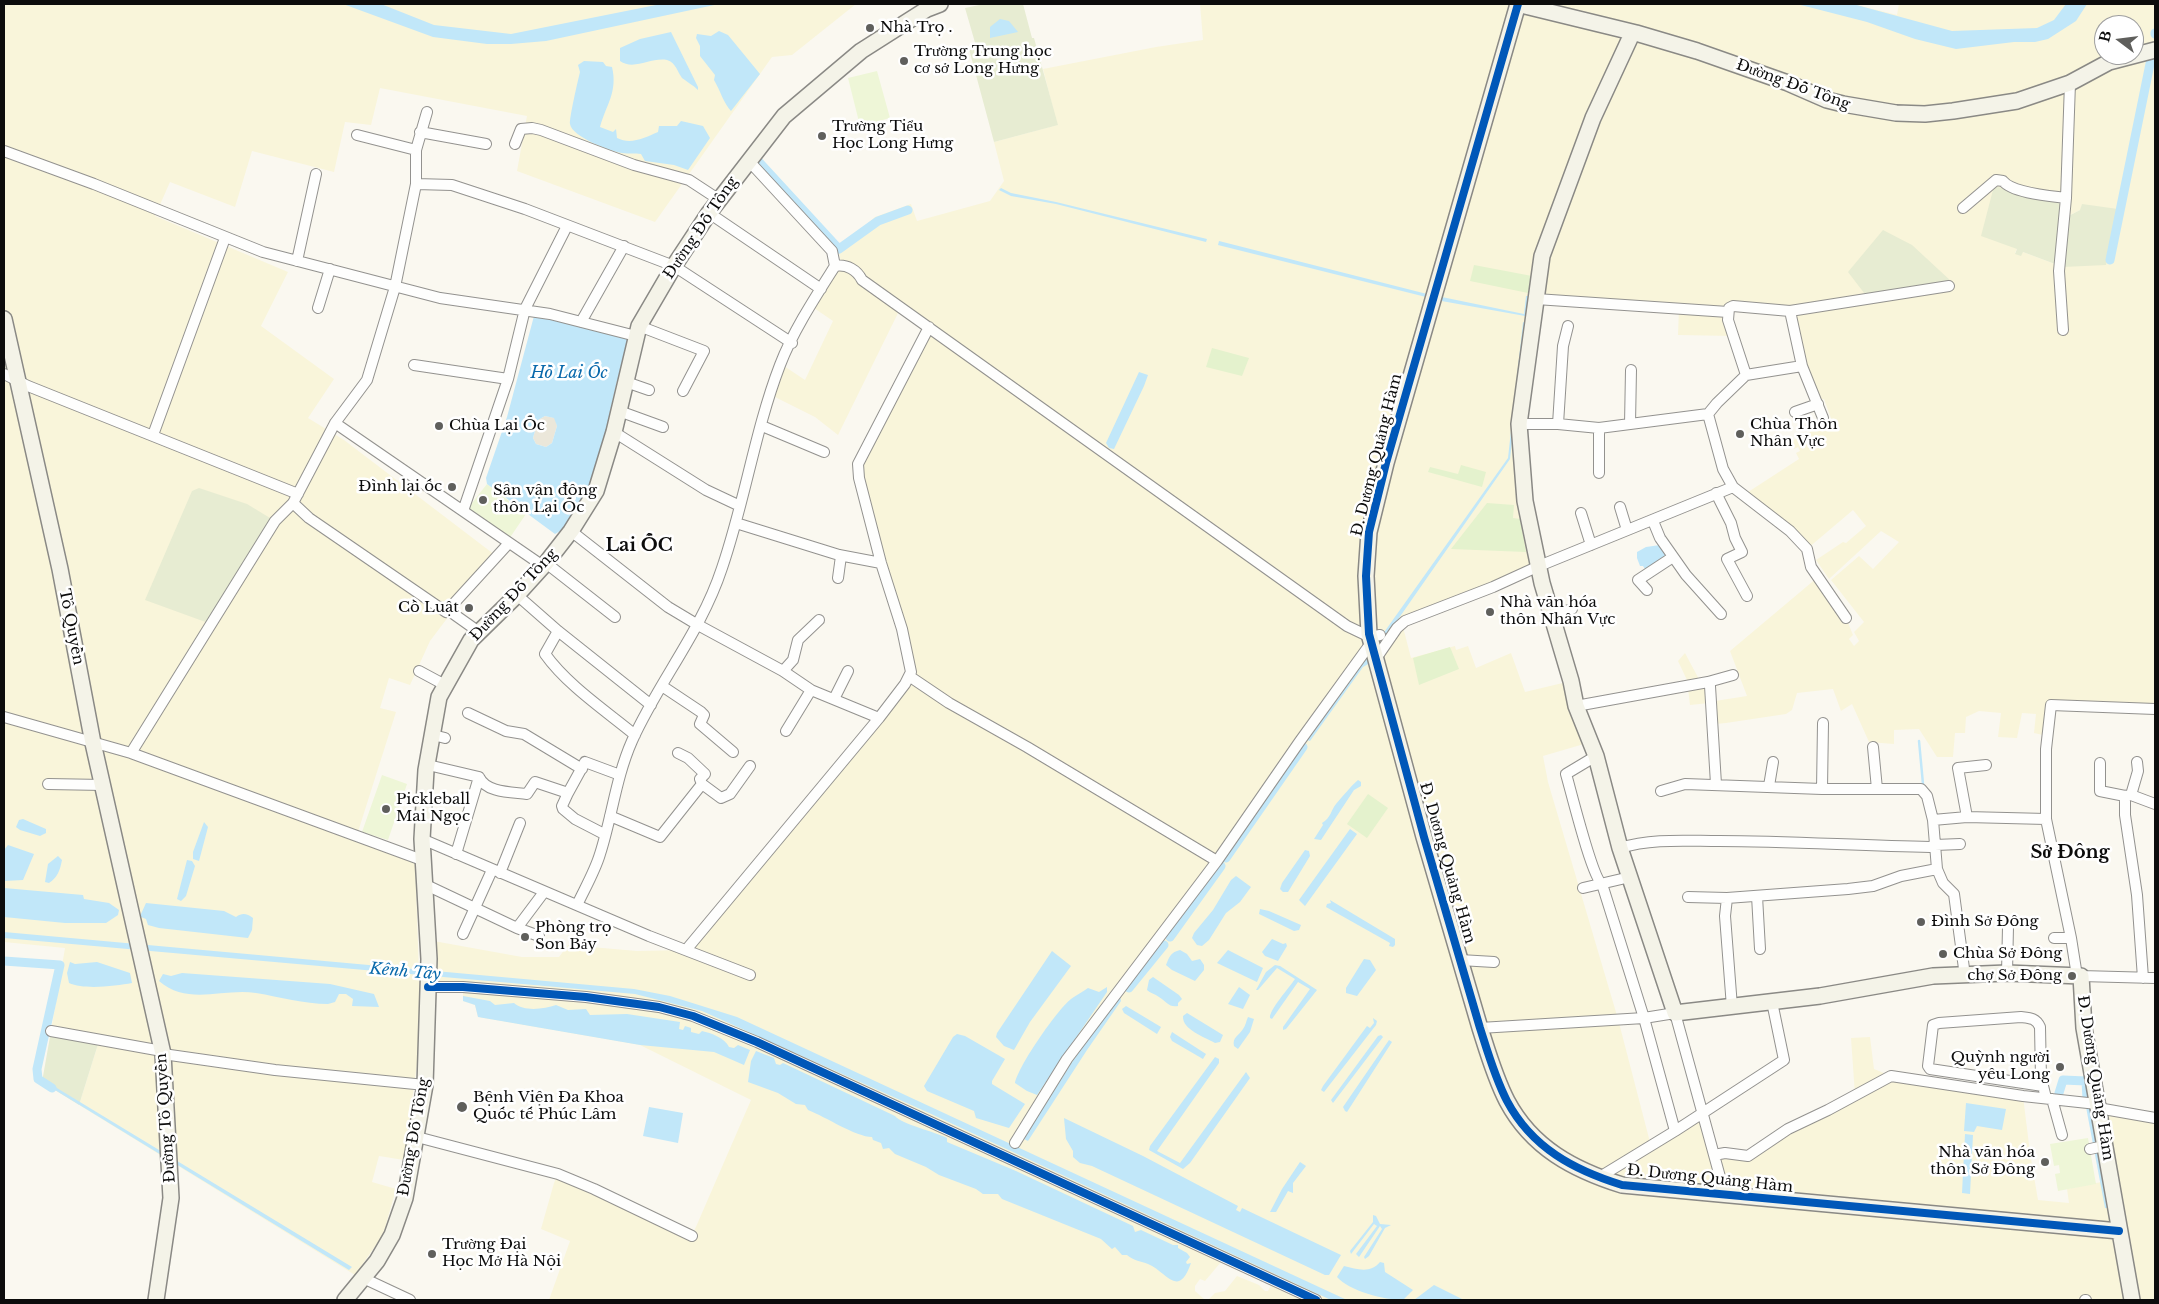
<!DOCTYPE html>
<meta charset="utf-8">
<style>
body{margin:0}
#map{position:relative;width:2159px;height:1304px;overflow:hidden;background:#faf8f0;font-family:"Libre Baskerville",serif}
canvas{display:block}
.frame{position:absolute;inset:0;border:5px solid #0c0c0c;pointer-events:none}
.north{position:absolute;left:2094px;top:15px;width:50px;height:50px;box-sizing:border-box;background:#fff;border:1px solid #9e9e9e;border-radius:50%;rotate:285deg;font-size:14px;font-weight:700;line-height:20px;text-align:center;color:#0c0c0c}
.north::after{content:'';display:block;margin:auto;width:18px;height:22px;background:#5f5f5c;clip-path:polygon(50% 0,100% 100%,50% 72%,0 100%)}
</style>
<div id="map">
<canvas width="2159" height="1304"></canvas>
<div class="frame"></div>
<div class="north">B</div>
</div>
<script>
const c = document.querySelector('canvas').getContext('2d');
c.lineJoin = 'round';
function fillPath(path, color) { c.fillStyle = color; c.fill(path, 'evenodd'); }
function strokePath(path, color, width, dash) { c.strokeStyle = color; c.lineWidth = width; c.lineCap = dash ? 'butt' : 'round'; c.setLineDash(dash || []); c.stroke(path); }
function label(font, color, halo, rows, align = 'center') {
  c.font = font + ' "Libre Baskerville",serif'; c.lineWidth = 5; c.setLineDash([]); c.textBaseline = 'middle'; c.strokeStyle = halo; c.fillStyle = color; for (const [text, x, y, turn = 0] of rows) {
    c.save(); c.translate(x, y); c.rotate((+turn || 0) * Math.PI / 180); c.textAlign = isNaN(turn) ? turn : align; if (halo) c.strokeText(text, 0, 0); c.fillText(text, 0, 0); c.restore();
  }
}
fillPath(new Path2D(`
 M4 4H856L792 55 772 57 655 222 517 171 527 116 380 88 371 125 345 122 334 172 252 151 235 207 170 182 155 216 288 272 261 326 334 379 308 418 344 440 495 555 430 641 410 685 389 678 380 708 396 712 357 835 415 856 421 1034 404 1160 379 1156 372 1182 396 1189 383 1235 355 1275 79 1105 99 1041 51 1031 65 948 4 942Z
 M1200 4H1853L1897 15 1899 4H2155V709L2052 705 2047 736 2034 733 2036 714 2022 713 2017 738 1998 737 2001 713 1979 711 1966 717 1965 733H1955L1953 757H1937L1919 729 1894 730V744L1869 742 1852 704 1841 711 1833 689 1797 693 1792 710 1786 714 1726 723 1716 724 1709 703 1690 705 1687 680 1678 661 1685 653 1701 683 1711 682 1715 701 1747 696 1730 651 1818 577 1846 618 1853 635 1849 639 1854 646 1859 641 1854 632 1864 622 1831 580 1859 556 1873 569 1899 542 1881 531 1829 579 1816 560 1843 542 1846 543 1866 526 1853 510 1807 549 1745 494 1799 459 1796 453 1800 451 1798 447 1794 449 1790 442 1832 421 1824 399 1817 401 1790 312 1733 307V336L1678 335 1679 308 1536 299 1519 424 1539 566 1402 623 1411 658 1455 646 1456 650 1468 646 1476 668 1511 653 1525 692 1571 681 1584 744 1543 756 1548 782 1618 1019 1651 1146 1702 1115 1714 1155 1748 1156 1855 1095 1851 1038 1870 1037 1874 1069 1891 1076 2023 1096 2030 1153 2038 1200 2069 1203 2067 1189 2111 1180 2098 1108 2155 1118V1300H549L570 1241 541 1229 554 1183 558 1174 692 1236 751 1100 640 1045 478 1017 475 1005 463 1001V987H428V940L522 957H559L568 945 637 951 686 950 909 676 858 464 929 327 900 309 838 435 815 417 771 395 781 364 805 380 833 321 811 306 841 262 839 254 842 246 875 217 911 204 917 221 990 201 1004 181 994 142 1057 125 1043 69 1156 47 1203 40ZM2104 25H2134V55H2104ZM2080 210 2063 267 2023 252 2015 253 2017 249 2059 221ZM1221 1262 1261 1277 1271 1285 1268 1291H1265L1259 1285 1237 1276 1225 1291 1215 1293 1208 1300 1204 1299 1195 1291V1286L1200 1279 1205 1281Z`), '#f9f5da');
fillPath(new Path2D(`
 M1474 265 1532 276 1528 293 1470 281Z
 M1212 348 1249 358 1242 376 1206 367Z
 M1461 465 1486 472 1482 487 1428 472 1430 467 1458 474Z
 M1487 503 1514 505 1513 518 1520 519 1526 552 1451 549Z
 M1450 647 1459 669 1419 685 1413 658Z
 M1368 794 1388 808 1367 838 1347 824Z`), '#e4f2cd');
fillPath(new Path2D(`
 M984 4H1023L1032 38H1034L1058 125 994 142 969 49 976 46 965 8Z
 M1994 186 2062 203 2059 221 2080 210 2082 204 2118 209 2106 265 2063 267 2023 252 2021 256 2015 254 2017 249 1981 236Z
 M1883 230 1912 245 1952 282 1871 302 1848 272Z
 M199 488 247 504 275 521 211 624 145 600 192 491Z
 M51 1031 99 1041 79 1105 42 1082Z`), '#e7ecd2');
fillPath(new Path2D(`
 M877 71 890 118 860 126 848 78Z
 M487 484 526 514 509 539 468 508Z
 M382 775 407 784 388 840 362 832Z
 M2088 1138 2096 1184 2058 1191 2055 1174 2060 1173 2059 1165 2054 1166 2050 1144Z`), '#eef6d7');
fillPath(new Path2D(`
 M545 416 555 418 557 426 552 443 546 447 536 444 533 438 538 420Z`), '#ebe7da');
fillPath(new Path2D(`
 M343 4H381L434 25 511 34 661 4H719L546 41 511 44H487L433 37Z
 M1797 4H1853L1952 31 2037 28 2054 20 2066 4H2087L2076 21 2048 39 2035 42H2014L1956 49 1915 39 1867 22Z
 M1000 19 1009 21 1018 32 990 38V27Z
 M719 31 728 35 760 74 731 111C724 104 720 90 714 80L715 75 700 56V46L696 38 697 34 711 36Z
 M671 32 698 87V90C693 85 687 82 682 78 677 71 676 63 667 60 651 57 634 71 620 61V48L640 39Z
 M584 61 603 62 606 66 612 67C618 92 606 105 600 127L613 132 616 129 617 138C631 145 644 138 658 132L659 126H677L681 121 703 126 710 138 688 170 674 165 645 161 641 154C635 153 629 154 622 153 610 151 572 137 570 124 569 119 578 80 580 72L578 65Z
 M1001 188 1011 193 1056 202 1207 239 1206 242 1056 204 1011 196 999 190Z
 M1219 241 1427 294 1426 297 1218 245Z
 M1437 296 1524 314 1526 296H1529L1525 316 1436 300Z
 M534 316 634 339 617 381 599 460 585 495 567 527 555 534 487 484 486 478 507 417ZM545 416 554 418 557 426 552 443 546 447 536 444 533 438 538 420Z
 M1523 322 1525 323 1510 459 1378 648 1375 645 1508 458Z
 M1139 372 1148 375 1144 386 1114 449 1109 448 1106 443Z
 M1660 545 1666 555 1645 569 1643 566H1640L1637 558V552L1646 547Z
 M1367 655 1370 663 1363 667 1310 741 1307 740V738Z
 M1358 780 1361 782V786L1354 790 1321 840 1314 839 1323 825 1322 823C1331 818 1331 810 1336 804 1343 796 1350 787 1358 780Z
 M23 819 46 829V833L40 836 20 830 16 827 19 820Z
 M204 822 208 827 199 861 193 859V852Z
 M1350 829 1357 834 1305 906 1299 900Z
 M8 845 34 854 23 880 4 881V850Z
 M1305 850 1309 851 1310 856 1288 892H1283L1280 889 1282 883Z
 M58 856 62 860C60 870 58 877 49 883L45 882 48 864Z
 M187 860 192 861 195 866 186 896 181 901 177 899Z
 M1236 876 1251 887 1240 902 1226 913 1209 940 1202 946 1197 945 1192 938 1194 933 1213 910 1231 880Z
 M4 888 83 895 84 899 109 903 119 910 118 915 106 923H65L4 917Z
 M1330 900 1395 939V945L1393 947 1389 946 1390 943 1326 907 1327 904 1331 903Z
 M146 903 224 911 236 917C243 912 247 914 253 918L252 930 248 938 159 928 148 925 146 919 141 917V914Z
 M1260 909 1269 911 1301 925 1299 930 1294 931 1259 914Z
 M4 932 634 989 670 996 737 1017 1347 1300H1331L929 1113 702 1011 635 994 4 938Z
 M1272 939 1283 944 1286 943 1287 946 1278 961 1265 956 1262 952Z
 M1180 950 1187 954 1192 961 1200 959 1204 965V970L1195 981 1172 970 1166 965C1169 957 1171 952 1180 950Z
 M1228 950 1263 968 1257 982 1217 963Z
 M1052 951 1071 966 1030 1022 1014 1050 1004 1046 996 1037 997 1033Z
 M1364 959 1370 960 1376 970 1357 996 1346 993V988Z
 M70 962 75 964 97 962 130 973 132 983C116 986 84 990 69 983L67 973Z
 M1275 965 1280 966 1317 990 1286 1029 1283 1030V1027L1310 989 1298 982 1272 1019 1270 1018C1269 1010 1289 988 1295 979L1277 968 1258 990H1256L1266 972Z
 M182 973 330 984 374 994 379 1007 352 1006 353 999 346 994H339L335 1002 328 1004C304 1004 280 997 256 993 222 988 188 1006 159 981L163 974 171 976Z
 M1153 977 1179 995 1182 999 1178 1003V1006C1169 1008 1166 1001 1159 997 1155 994 1150 993 1147 990L1149 980Z
 M1107 987V992L1037 1095 1027 1091 1015 1083C1019 1065 1057 1010 1071 999 1076 995 1083 992 1088 988L1099 992Z
 M1239 987 1250 995 1243 1009 1228 1004Z
 M463 996 490 1001 495 1005 514 1003C524 1012 544 1009 556 1005L568 1010 586 1009 590 1015 627 1014 680 1022 679 1029 683 1030 685 1026 691 1028V1032L699 1034 702 1031C711 1033 725 1038 729 1047L734 1048 738 1045 750 1050 744 1065 714 1052 640 1045 478 1017 475 1005 463 1001Z
 M1120 996 1121 1001 1087 1050 1028 1141 1024 1139 1072 1062Z
 M1126 1006 1161 1027 1157 1034 1124 1013 1122 1009Z
 M1187 1013 1223 1035 1220 1042 1215 1043C1205 1037 1182 1030 1183 1016Z
 M1248 1017 1254 1019 1250 1032 1238 1049 1234 1046C1232 1037 1239 1036 1243 1029 1246 1025 1246 1021 1248 1017Z
 M1373 1018 1377 1021 1376 1025 1324 1092 1321 1090 1323 1086 1367 1026 1370 1028 1374 1023Z
 M1172 1032 1206 1054 1203 1059 1172 1041 1170 1037Z
 M957 1034 965 1036 1005 1059 992 1081V1084L1025 1104 1009 1128 976 1118 974 1111 927 1091 924 1086 953 1037Z
 M1381 1035 1383 1037 1333 1103 1331 1100 1378 1036Z
 M1389 1040 1392 1042 1347 1112 1345 1111 1343 1107Z
 M756 1051 774 1058 776 1064 780 1065 783 1063 895 1116C901 1124 936 1132 947 1138V1142L1016 1171 1133 1226 1135 1232 1141 1230 1173 1245H1178V1248L1187 1253 1190 1257 1186 1262 1187 1264 1191 1263C1178 1300 1166 1271 1148 1264 1141 1261 1134 1261 1127 1255H1122L1115 1247 1112 1249 1101 1239 1002 1199 998 1194H983L976 1189 939 1175 926 1167 895 1154 889 1148 883 1149 881 1143 873 1140 872 1137C856 1137 826 1117 808 1110L805 1105 796 1104 778 1093 748 1082 751 1061Z
 M1215 1057 1219 1059V1063L1157 1151 1180 1163 1246 1072 1250 1078 1190 1163 1183 1169 1149 1150 1150 1146Z
 M42 1079 352 1267 349 1270 42 1082Z
 M1966 1103 2006 1109 2002 1130 1977 1126 1974 1132 1964 1131Z
 M649 1107 683 1113 678 1143 643 1136Z
 M2086 1107H2092L2108 1208H2105Z
 M1064 1118 1143 1156 1238 1206 1236 1210 1240 1212 1242 1208 1341 1255 1329 1275H1325L1092 1166 1080 1163 1073 1157V1151L1066 1139Z
 M1965 1134 1973 1135 1970 1194 1962 1193Z
 M1300 1162 1306 1166 1293 1183V1193L1288 1191 1276 1212H1270L1282 1189Z
 M1373 1215 1376 1216 1380 1224 1391 1225 1385 1228 1369 1256 1365 1259 1364 1257 1382 1229 1380 1226 1359 1257 1356 1254 1377 1226 1374 1224 1351 1254 1350 1251 1373 1222Z
 M1380 1262 1384 1263 1385 1272 1413 1290 1403 1300C1385 1300 1349 1291 1337 1277L1344 1266C1357 1269 1370 1274 1380 1262Z
 M1434 1285 1464 1300H1414Z`), '#c1e7f9');
strokePath(new Path2D(`
 M1919 741 1923 784`), '#c1e7f9', 2.5);
strokePath(new Path2D(`
 M2155 34V33
 M759 162 839 249 878 221 908 210
 M2110 260 2151 59
 M1226 858 1303 747
 M1170 937 1221 866
 M4 961 60 965 37 1069 38 1079 52 1088
 M1129 988 1164 945
 M2059 1093 2063 1080 2086 1081 2087 1099`), '#c1e7f9', 9);
const street = new Path2D(`
 M420 132 486 144
 M357 135 416 150
 M515 144 521 129 532 128 541 130 634 165 689 180 718 199
 M4 151 94 184 263 252 440 298 550 314 636 336
 M416 184 452 185 525 209 674 266 792 343
 M1963 208 1996 180 2003 181C2012 193 2050 196 2066 198
 M709 213 821 289
 M297 261 316 174
 M835 266C847 264 857 270 862 280L1347 626 1370 637 1380 635
 M1536 299 1728 312
 M318 308 330 269
 M1790 311 1802 366
 M581 322 624 246
 M639 326 704 351 683 391
 M2063 330 2059 271 2066 198 2070 83
 M414 365 508 379
 M4 374 28 386 298 494
 M1746 375 1728 320 1729 308 1733 306 1790 311 1949 286
 M626 382 649 390
 M619 411 663 427
 M1795 412 1818 404
 M1708 414 1723 469 1733 487 1790 531 1807 549 1811 567 1846 618
 M335 423 543 566
 M1519 424H1558L1599 428 1708 414 1717 403 1746 375 1802 366 1823 418
 M1558 424 1563 346 1568 326
 M1630 424 1631 370
 M762 426 824 452
 M1599 428V473
 M614 432 706 490 740 506
 M153 435 225 238
 M1716 493 1731 523 1735 538 1742 552 1727 559 1747 596
 M293 503 309 518 446 612 509 543
 M1620 507 1627 530
 M463 511 508 379 525 309 567 226
 M1581 513 1591 545
 M1653 521 1660 538 1686 575 1721 614
 M736 523 839 555 881 563
 M571 531 668 607 698 625 783 671 811 690 879 718
 M546 563 615 617
 M838 578 841 556
 M1647 590 1638 580 1673 557
 M517 595 558 631 651 705
 M448 610 479 632
 M1552 616 1572 609
 M558 631 545 654C567 685 606 711 635 735
 M1375 660 1397 628 1405 621 1493 587 1539 566 1733 487
 M419 671 445 685
 M783 671 793 660 798 640 819 620
 M909 676 949 703 1027 747 1217 861
 M1708 682 1733 675
 M662 686 701 712 704 715 700 724 733 752
 M834 699 848 671
 M1576 706 1708 682 1710 686 1716 784
 M468 713 506 731 524 734 582 769
 M4 717 131 753 422 860
 M786 731 811 690
 M433 735 445 738
 M1873 747 1877 789
 M131 753 275 521 293 503 335 423 367 380 395 287 416 184V150L427 112
 M678 753 688 758 705 774 700 779 702 784
 M1596 756 1566 774C1571 791 1592 877 1602 884L1644 1018 1675 1131
 M2100 763V791L2125 796
 M428 765 479 777C486 793 512 792 527 794L535 782 568 793 585 762 620 775
 M48 784 103 785
 M1769 786 1773 762
 M1822 789 1823 723
 M1661 791 1685 784 1822 789H1921L1927 796 1933 820 1937 869 1943 883 1954 894 1965 976
 M568 793 562 806 563 809 575 819 604 834
 M2131 795 2138 771 2137 762
 M610 816 660 837 702 784 721 798 730 794 750 766
 M1967 817 1958 768 1986 765
 M1933 820 1967 817 2046 819
 M422 839 649 936 750 975
 M1620 848C1652 838 1686 841 1719 841 1790 841 1860 846 1930 847L1935 845 1960 844
 M456 854 479 777
 M500 873 520 823
 M424 884 517 928 544 892
 M1583 888 1630 877
 M1757 896 1760 949
 M1688 897 1727 898 1848 889 1873 886 1901 876 1937 869
 M1727 898 1725 916 1732 1007
 M577 905C585 888 595 871 600 854 612 817 616 777 632 741 659 681 701 632 722 568 745 501 755 430 780 365 793 331 816 296 835 266L832 251 748 160
 M517 928 539 936
 M463 934 492 870
 M2054 938H2071
 M686 950 879 718 905 684 911 672 902 629 881 563 859 478 858 464 929 327
 M1460 960 1494 962
 M2007 973 2008 927
 M2077 976 2071 938 2046 819V749L2051 705 2155 709
 M2081 976 2155 978
 M2143 978 2137 895 2125 815V796L2131 795 2155 804
 M428 987H463L586 997 659 1007 693 1016 757 1042 1316 1300
 M1480 1028 1644 1018 1675 1013 1725 1195
 M51 1031 162 1051
 M163 1054 275 1070 425 1085
 M2043 1086 1930 1069 1928 1066 1933 1025 1939 1023 2021 1017C2030 1018 2036 1018 2040 1027L2041 1078 2046 1098
 M2052 1099 2062 1135
 M2098 1108 2155 1118
 M417 1137 558 1174 594 1189 692 1236
 M1015 1143 1067 1059 1217 861 1300 741 1371 643
 M2090 1149 2104 1146
 M1714 1155 1725 1153 1748 1156 1788 1129 1828 1110 1891 1076 2023 1096 2097 1104
 M1598 1178 1675 1131 1784 1060 1772 1002
 M363 1278 410 1300
 M2085 1300H2086`);
const secondary = new Path2D(`
 M1517 4 1636 33 1697 51 1788 83 1827 100 1843 104 1896 113 1925 114 1953 111 2017 101 2070 83 2109 62 2155 50
 M1518 4 1386 463 1369 532 1366 576 1369 634 1424 837 1480 1028C1488 1053 1495 1078 1507 1101 1532 1148 1574 1170 1622 1185L2119 1231
 M1636 33 1631 36 1593 118 1542 256 1519 424 1525 501 1542 583 1571 681 1576 706 1596 756 1620 848 1675 1013 1820 996 1933 976 2007 973 2081 976 2084 1028 2132 1300
 M4 319 60 569 93 743 163 1054 171 1198 156 1300
 M345 1300 377 1261 392 1235 405 1198 425 1085 429 959 422 839 426 770 439 697 471 640 517 595 546 563 571 531 596 491 614 432 639 326 674 266 709 213 784 116 861 51 927 9 940 4`);
strokePath(street, '#93928f', 12);
strokePath(secondary, '#8a8985', 18);
strokePath(street, '#fefefd', 10);
strokePath(secondary, '#f4f3e8', 15);
strokePath(new Path2D(`
 M1518 4 1386 463 1369 532 1366 576 1369 634 1424 837 1480 1028C1488 1053 1495 1078 1507 1101 1532 1148 1574 1170 1622 1185L2119 1231
 M428 987H463L586 997 659 1007 693 1016 757 1042 1316 1300`), '#0057b8', 8);
for (const [x, y, r, color] of [
 [870,28,5,"#5f5f5c"],
 [904,61,5,"#5f5f5c"],
 [822,136,5,"#5f5f5c"],
 [439,426,5,"#5f5f5c"],
 [1740,434,5,"#5f5f5c"],
 [452,487,5,"#5f5f5c"],
 [483,500,5,"#5f5f5c"],
 [469,608,5,"#5f5f5c"],
 [1490,612,5,"#5f5f5c"],
 [386,809,5,"#5f5f5c"],
 [1921,922,5,"#5f5f5c"],
 [525,937,5,"#5f5f5c"],
 [1943,954,5,"#5f5f5c"],
 [2072,976,5,"#5f5f5c"],
 [2060,1067,5,"#5f5f5c"],
 [462,1107,6,"#5f5f5c"],
 [2045,1162,5,"#5f5f5c"],
 [432,1254,5,"#5f5f5c"]
]) { const dot = new Path2D(); dot.arc(x, y, r, 0, 2 * Math.PI); c.fillStyle = color; c.fill(dot); strokePath(dot, '#fff', 2); }
label('15px', '#0c0c0c', '#fff', [
 ["Nhà Trọ .",880,28],
 ["Trường Trung học",914,52],
 ["cơ sở Long Hưng",914,69],
 ["Trường Tiểu",832,127],
 ["Học Long Hưng",832,144],
 ["Chùa Thôn",1750,425],
 ["Nhân Vực",1750,442],
 ["Chùa Lại Ốc",449,426],
 ["Đình lại ốc",442,487,"right"],
 ["Sân vận động",493,491],
 ["thôn Lại Ốc",493,508],
 ["Nhà văn hóa",1500,603],
 ["thôn Nhân Vực",1500,620],
 ["Cồ Luật",459,608,"right"],
 ["Pickleball",396,800],
 ["Mai Ngọc",396,817],
 ["Đình Sở Đông",1931,922],
 ["Phòng trọ",535,928],
 ["Son Bảy",535,945],
 ["Chùa Sở Đông",1953,954],
 ["chợ Sở Đông",2062,976,"right"],
 ["Quỳnh người",2050,1058,"right"],
 ["yêu Long",2050,1075,"right"],
 ["Bệnh Viện Đa Khoa",473,1098],
 ["Quốc tế Phúc Lâm",473,1115],
 ["Nhà văn hóa",2035,1153,"right"],
 ["thôn Sở Đông",2035,1170,"right"],
 ["Trường Đại",442,1245],
 ["Học Mở Hà Nội",442,1262]
], 'left');
label('15px', '#0c0c0c', '#fff', [
 ["Đường Đỗ Tông",1793,85,20],
 ["Đường Đỗ Tông",701,228,-56],
 ["Đ. Dương Quảng Hàm",1377,455,-76],
 ["Đường Đỗ Tông",514,595,-47],
 ["Tô Quyền",71,627,79],
 ["Đ. Dương Quảng Hàm",1447,863,74],
 ["Đ. Dương Quảng Hàm",2095,1078,81],
 ["Đường Tô Quyền",166,1118,-94],
 ["Đường Đỗ Tông",414,1137,-80],
 ["Đ. Dương Quảng Hàm",1710,1179,6]
]);
label('italic 16px', '#0868ab', '#fff', [
 ["Hồ Lai Ốc",569,373],
 ["Kênh Tây",405,972,5]
]);
label('bold 18px', '#0c0c0c', '#fff', [
 ["Lai ỐC",639,546],
 ["Sở Đông",2070,853]
]);
</script>
